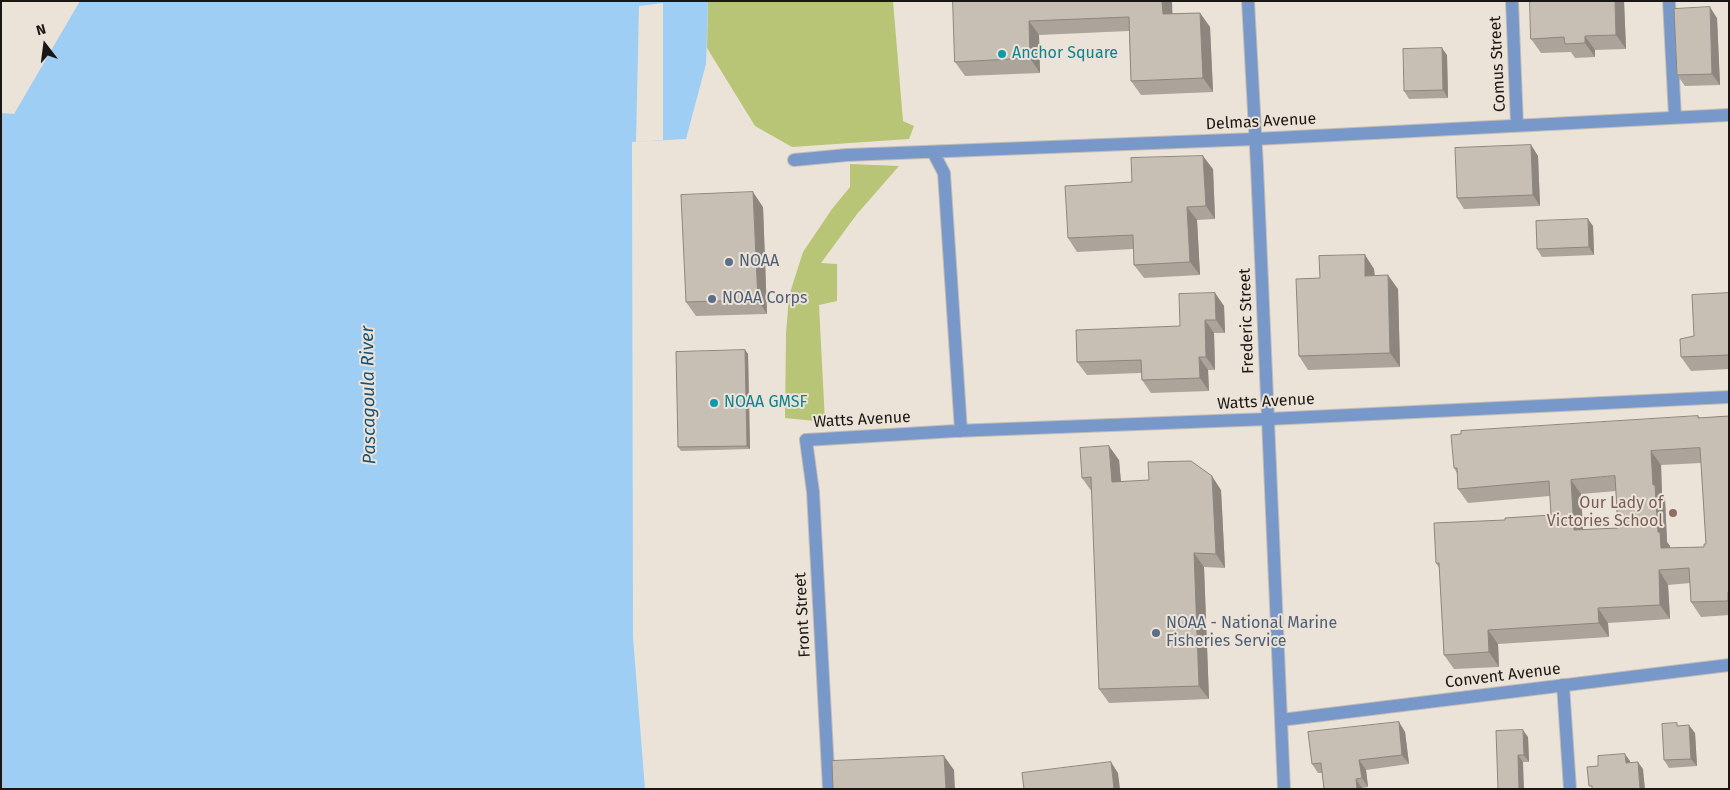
<!DOCTYPE html>
<style>
body{margin:0}
#map{position:relative;width:1730px;height:790px;overflow:hidden;background:#ece3d8;font-family:"Fira Sans",sans-serif}
canvas{display:block}
.frame{position:absolute;inset:0;border:2px solid #1a1613;pointer-events:none}
.north{position:absolute;left:20px;top:20px;width:50px;height:50px;-webkit-text-stroke:4px #ece3d8;paint-order:stroke;rotate:345deg;font-size:14px;font-weight:700;line-height:20px;text-align:center;color:#1a1613}
.north::after{content:'';display:block;margin:auto;width:18px;height:22px;background:#1a1613;clip-path:polygon(50% 0,100% 100%,50% 72%,0 100%)}
</style>
<div id="map">
<canvas width="1730" height="790"></canvas>
<div class="frame"></div>
<div class="north">N</div>
</div>
<script>
const c = document.querySelector('canvas').getContext('2d');
c.lineJoin = 'round';
function fillPath(path, color) { c.fillStyle = color; c.fill(path, 'evenodd'); }
function strokePath(path, color, width, dash) { c.strokeStyle = color; c.lineWidth = width; c.lineCap = dash ? 'butt' : 'round'; c.setLineDash(dash || []); c.stroke(path); }
function label(font, color, halo, rows, align = 'center') {
  c.font = font + ' "Fira Sans",sans-serif'; c.lineWidth = 4; c.setLineDash([]); c.textBaseline = 'middle'; c.strokeStyle = halo; c.fillStyle = color; for (const [text, x, y, turn = 0] of rows) {
    c.save(); c.translate(x, y); c.rotate((+turn || 0) * Math.PI / 180); c.textAlign = isNaN(turn) ? turn : align; if (halo) c.strokeText(text, 0, 0); c.fillText(text, 0, 0); c.restore();
  }
}
fillPath(new Path2D(`
 M708 1H893L903 121 914 126 909 139 792 147 755 126 707 48Z
 M850 164 899 166 857 214 821 263 837 264V301L819 305 825 422 785 418 786 334 789 296 803 252 832 209 850 187Z`), '#b8c476');
fillPath(new Path2D(`
 M80 1H708L706 64 686 139 632 142 633 637 645 789H1V113L14 114Z`), '#9ecef4');
fillPath(new Path2D(`
 M663 3V140L636 142 639 6Z`), '#ece3d8');
const minor = new Path2D(`
 M1512 1 1517 125
 M1669 1 1675 117
 M806 440 813 492 829 789
 M1563 685 1570 789`);
const tertiary = new Path2D(`
 M1248 1 1257 167 1284 789
 M933 152 944 173 961 431
 M794 160 847 155 1255 139 1729 115
 M806 440 955 431 1268 419 1729 397
 M1281 720 1729 665`);
strokePath(minor, '#c6beb5', 14);
strokePath(tertiary, '#c6beb5', 14);
strokePath(minor, '#7898ca', 12);
strokePath(tertiary, '#7898ca', 12);
fillPath(new Path2D(`
 M953 1H1172V14L1200 13 1210 27 1213 92 1141 95 1131 81 1129 31 1039 35 1040 73 965 76 955 62Z
 M1624 1 1626 49 1595 50V57L1575 58 1571 52 1541 53 1531 39Z
 M1717 18 1720 85 1685 86 1677 75Z
 M1447 55 1448 98 1409 99 1404 91Z
 M1531 145 1538 156 1540 206 1464 209 1457 198Z
 M1213 169 1215 219 1197 220 1200 275 1144 278 1134 265 1133 249 1077 252 1068 238 1132 182Z
 M763 207 767 314 696 316 686 302Z
 M1593 226 1594 255 1542 257 1537 249Z
 M1365 255 1374 269 1375 275 1398 289 1400 367 1308 370 1299 356 1320 278Z
 M1215 293 1224 306 1225 333H1214L1215 370H1208L1209 391 1151 393 1142 380 1141 373 1087 375 1077 362 1180 326Z
 M1729 293V369L1691 371 1681 357 1694 336Z
 M745 350 748 354 750 449 681 451 678 447Z
 M1698 416 1700 418 1729 416V615L1701 617 1691 602 1690 583 1668 585 1670 619 1608 623 1609 637 1498 644 1499 667 1454 669 1444 655 1440 569 1436 563 1505 520 1551 515 1550 496 1468 503 1458 489 1457 473 1454 468ZM1701 463 1706 544 1704 547 1670 548V546L1667 542 1665 499 1662 495 1661 465ZM1616 491 1618 528 1583 530 1581 494Z
 M1119 460 1121 481 1221 490 1225 568 1204 567 1209 699 1109 703 1099 689 1092 492 1082 478Z
 M1399 722 1405 732 1409 764 1366 770 1368 787 1362 788V789H1324L1322 773H1318L1312 764Z
 M1679 726 1695 733 1697 766 1669 768 1664 760Z
 M1528 737 1529 762H1523L1498 789Z`), '#aca49b');
fillPath(new Path2D(`
 M1162 1H1172L1173 28 1163 14Z
 M1615 1H1624L1626 49 1616 35Z
 M1710 7 1717 18 1720 85 1712 74Z
 M1200 13 1210 27 1213 92 1203 78Z
 M1029 21 1039 35 1040 73 1030 58Z
 M1585 36 1595 50V57L1585 43Z
 M1442 48 1447 55 1448 98 1443 90Z
 M1531 145 1538 156 1540 206 1533 195Z
 M1203 156 1213 169 1215 219 1206 206Z
 M753 192 763 207 767 314 758 300Z
 M1187 207 1197 220 1200 275 1190 262Z
 M1588 219 1593 226 1594 255 1589 247Z
 M1365 255 1374 269 1375 290 1365 276Z
 M1388 275 1398 289 1400 367 1390 353Z
 M1215 293 1224 306 1225 333 1216 320Z
 M1205 320 1214 333 1215 370 1206 357Z
 M745 350 748 354 750 449 747 446Z
 M1199 357 1208 370 1209 391 1200 378Z
 M1109 446 1119 460 1122 495 1112 482Z
 M1651 451 1661 465 1662 495 1665 499 1667 542 1670 546 1671 563 1661 548 1658 532 1653 485Z
 M1212 476 1221 490 1225 568 1216 554Z
 M1571 480 1581 494 1584 544 1574 530Z
 M1194 553 1204 567 1209 699 1199 686Z
 M1659 570 1668 585 1670 619 1660 605Z
 M1598 608 1608 623 1609 637 1599 623Z
 M1488 630 1498 644 1499 667 1489 652Z
 M1399 722 1405 732 1409 764 1402 755Z
 M1689 725 1695 733 1697 766 1691 759Z
 M1523 730 1528 737 1529 762 1524 755Z
 M1625 754 1630 761 1631 770 1626 763Z
 M1518 755 1523 762 1524 789H1519Z
 M944 756 954 770 955 789H946Z
 M1359 760 1366 770 1368 787 1362 778Z
 M1111 762 1118 773 1120 789H1114Z
 M1638 762 1643 769 1645 789H1640Z
 M1356 779 1362 788V789H1357Z`), '#8c867e');
const building = new Path2D(`
 M953 1H1162L1163 14 1200 13 1203 78 1131 81 1129 17 1029 21 1030 58 955 62Z
 M1530 1H1615L1616 35 1585 36V43L1565 44 1564 37 1531 39Z
 M1710 7 1712 74 1677 75 1674 9Z
 M1442 48 1443 90 1404 91 1403 49Z
 M1531 145 1533 195 1457 198 1455 148Z
 M1203 156 1206 206 1187 207 1190 262 1134 265 1133 235 1068 238 1065 186 1132 182 1131 158Z
 M753 192 758 300 686 302 681 195Z
 M1588 219 1589 247 1537 249 1536 221Z
 M1365 255V276L1388 275 1390 353 1299 356 1296 279 1320 278 1319 256Z
 M1215 293 1216 320H1205L1206 357H1199L1200 378 1142 380 1141 360 1077 362 1076 330 1180 326 1179 294Z
 M1729 293V355L1681 357 1680 339 1694 336 1692 295Z
 M745 350 747 446 678 447 676 352Z
 M1698 416V418L1729 416V592H1728V601L1691 602 1689 568 1659 570 1660 605 1598 608 1599 623 1488 630 1489 652 1444 655 1439 563H1436L1434 523 1505 520V518L1551 515 1549 481 1458 489 1457 468H1454L1451 435 1461 434V431ZM1700 448 1706 544H1704V547L1661 548 1660 532H1658L1655 485H1653L1651 451ZM1615 476 1618 528 1574 530 1571 480Z
 M1109 446 1112 482 1149 480 1148 462 1191 461 1212 476 1216 554 1194 553 1199 686 1099 689 1091 477 1082 478 1080 448Z
 M1399 722 1402 755 1359 760 1362 778 1356 779 1357 789H1324L1321 763 1312 764 1308 732Z
 M1677 723V726L1689 725 1691 759 1664 760 1662 724Z
 M1523 730 1524 755H1518L1519 789H1498L1496 731Z
 M1625 754 1626 763 1638 762 1640 789H1592V786H1589L1587 767 1598 766V756Z
 M944 756 946 789H833L832 761Z
 M1111 762 1114 789H1024L1022 773Z`);
fillPath(building, '#c8bfb4');
strokePath(building, '#8c867e', 1);
for (const [x, y, r, color] of [
 [1002,54,5,"#0f9aa8"],
 [729,262,5,"#5c6f8a"],
 [712,299,5,"#5c6f8a"],
 [714,403,5,"#0f9aa8"],
 [1673,513,5,"#8d6e63"],
 [1156,633,5,"#5c6f8a"]
]) { const dot = new Path2D(); dot.arc(x, y, r, 0, 2 * Math.PI); c.fillStyle = color; c.fill(dot); strokePath(dot, '#ece3d8', 2); }
label('16px', '#0d838f', '#ece3d8', [
 ["Anchor Square",1012,54],
 ["NOAA GMSF",724,403]
], 'left');
label('16px', '#1a1613', '#ece3d8', [
 ["Comus Street",1498,64,-93],
 ["Delmas Avenue",1261,122,-3],
 ["Frederic Street",1247,321,-92],
 ["Watts Avenue",1266,402,-3],
 ["Watts Avenue",862,420,-3],
 ["Front Street",803,615,-93],
 ["Convent Avenue",1503,676,-7]
]);
label('16px', '#4e5e75', '#ece3d8', [
 ["NOAA",739,262],
 ["NOAA Corps",722,299],
 ["NOAA - National Marine",1166,624],
 ["Fisheries Service",1166,642]
], 'left');
label('16px', '#785e54', '#ece3d8', [
 ["Our Lady of",1663,504],
 ["Victories School",1663,522]
], 'right');
label('italic 18px', '#13527b', '#ece3d8', [
 ["Pascagoula River",369,395,-91]
]);
</script>
